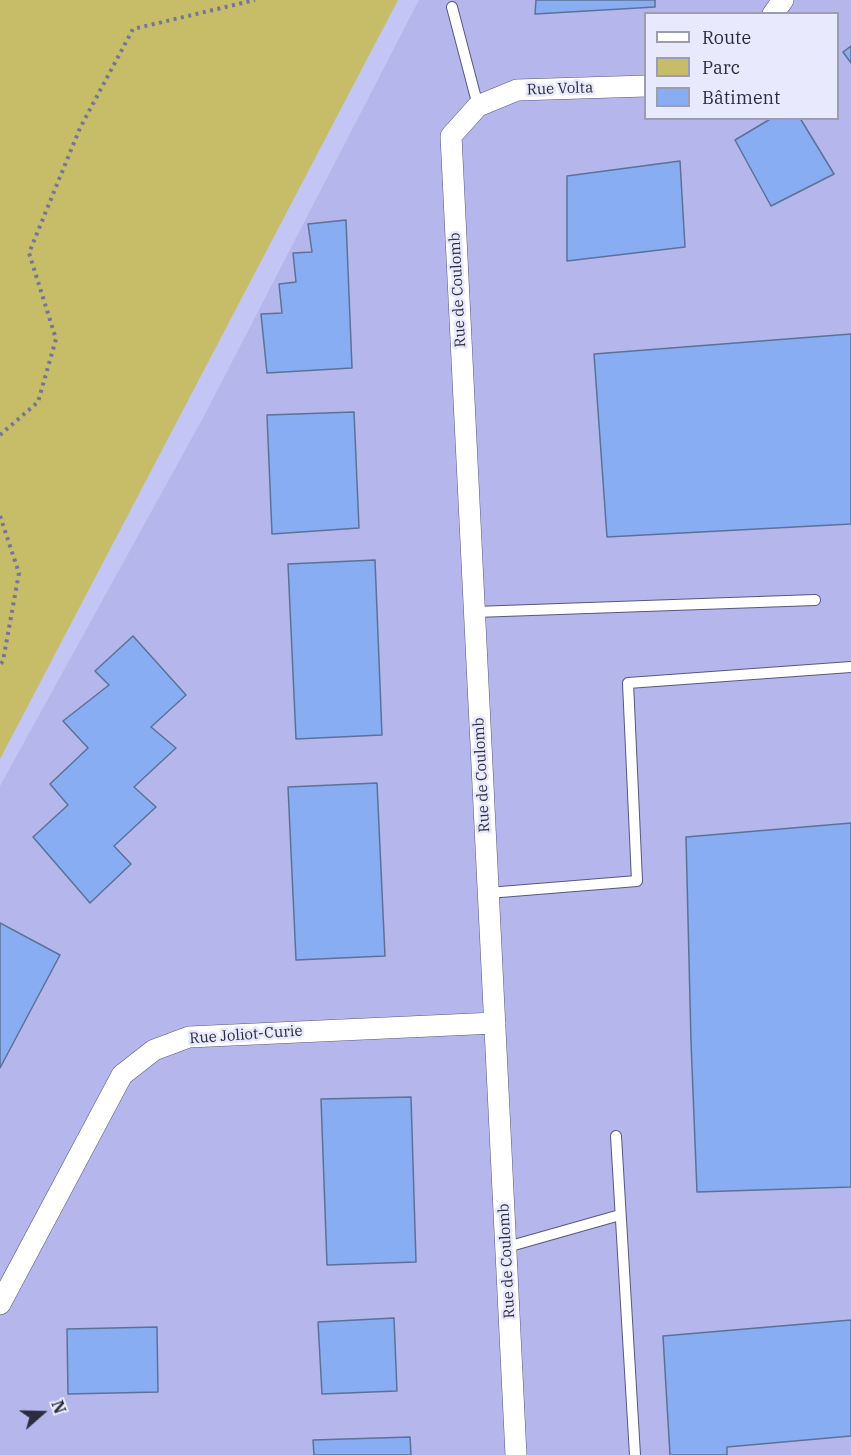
<!DOCTYPE html>
<meta charset="utf-8">
<style>
body{margin:0}
#map{position:relative;width:851px;height:1455px;overflow:hidden;background:#c3c5f5;font-family:"IBM Plex Serif",serif}
canvas{display:block}
.legend{position:absolute;left:644px;top:12px;width:195px;height:108px;box-sizing:border-box;background:#e8e9fd;border:2px solid #9d9db1;margin:0;padding:8px 10px;list-style:none;font-size:18px;color:#2c2c3f}
.legend li{display:flex;align-items:center;gap:12px;height:30px}
.legend b{width:30px;border:2px solid #9d9db1}
.north{position:absolute;left:12px;top:1383px;width:60px;height:60px;-webkit-text-stroke:4px #e8e9fd;paint-order:stroke;rotate:70deg;font-size:16px;font-weight:700;line-height:24px;text-align:center;color:#2c2c3f}
.north::after{content:'';display:block;margin:auto;width:21px;height:27px;background:#2c2c3f;clip-path:polygon(50% 0,100% 100%,50% 72%,0 100%)}
</style>
<div id="map">
<canvas width="851" height="1455"></canvas>
<ul class="legend">
<li><b style="height:8px;background:#fff"></b>Route</li>
<li><b style="height:16px;background:#c7bd69"></b>Parc</li>
<li><b style="height:16px;background:#88adf2"></b>Bâtiment</li>
</ul>
<div class="north">N</div>
</div>
<script>
const c = document.querySelector('canvas').getContext('2d');
c.lineJoin = 'round';
function fillPath(path, color) { c.fillStyle = color; c.fill(path, 'evenodd'); }
function strokePath(path, color, width, dash) { c.strokeStyle = color; c.lineWidth = width; c.lineCap = dash ? 'butt' : 'round'; c.setLineDash(dash || []); c.stroke(path); }
function label(font, color, halo, rows, align = 'center') {
  c.font = font + ' "IBM Plex Serif",serif'; c.lineWidth = 5; c.setLineDash([]); c.textBaseline = 'middle'; c.strokeStyle = halo; c.fillStyle = color; for (const [text, x, y, turn = 0] of rows) {
    c.save(); c.translate(x, y); c.rotate((+turn || 0) * Math.PI / 180); c.textAlign = isNaN(turn) ? turn : align; if (halo) c.strokeText(text, 0, 0); c.fillText(text, 0, 0); c.restore();
  }
}
fillPath(new Path2D(`
 M419 0H851V1455H0V786L204 416ZM646 14H838V118H646Z`), '#b5b7ec');
fillPath(new Path2D(`
 M0 0H398L0 759Z`), '#c7bd69');
const building = new Path2D(`
 M536 0H655V7L535 14Z
 M851 46V63L843 52Z
 M772 118H800L834 174 771 206 735 140Z
 M680 161 685 247 567 261V176Z
 M346 220 352 368 267 373 261 314 282 313 279 284 296 282 293 253 312 252 308 224Z
 M851 334V524L607 537 594 354Z
 M354 412 359 528 272 534 267 415Z
 M375 560 382 735 296 739 288 564Z
 M133 636 186 695 151 727 176 748 134 787 156 807 114 846 131 864 90 903 33 837 68 805 50 784 88 748 63 721 109 685 95 671Z
 M377 783 385 956 296 960 288 787Z
 M851 823V1187L697 1192 691 1042 686 837Z
 M0 923 60 955 0 1068Z
 M411 1097 416 1262 327 1265 321 1099Z
 M394 1318 397 1391 322 1394 318 1322Z
 M851 1320V1436L727 1447V1455H670L663 1336Z
 M157 1327 158 1392 68 1394 67 1329Z
 M410 1437 411 1455H314L313 1440Z`);
fillPath(building, '#88adf2');
strokePath(building, '#5c7198', 1.5);
const service = new Path2D(`
 M452 7 478 106
 M475 612 815 600
 M488 893 637 881 628 683 851 667
 M616 1136 635 1455
 M507 1247 620 1215`);
const minor = new Path2D(`
 M773 14 783 0
 M0 1304 122 1075 154 1050 189 1037 495 1023
 M516 1455 451 136 478 106 517 90 646 86`);
strokePath(service, '#575780', 12);
strokePath(minor, '#575780', 22);
strokePath(new Path2D(`
 M0 435 38 402 56 339 29 253 80 128 133 29 255 0
 M0 516 19 573 3 661 0 665`), '#757697', 4, [3, 4.5]);
strokePath(service, '#fff', 10);
strokePath(minor, '#fff', 21);
label('15px', '#2c2c3f', '#e8e9fd', [
 ["Rue Volta",560,89,-2],
 ["Rue de Coulomb",458,290,-93],
 ["Rue de Coulomb",482,775,-93],
 ["Rue Joliot-Curie",246,1035,-4],
 ["Rue de Coulomb",507,1261,-93]
]);
</script>
